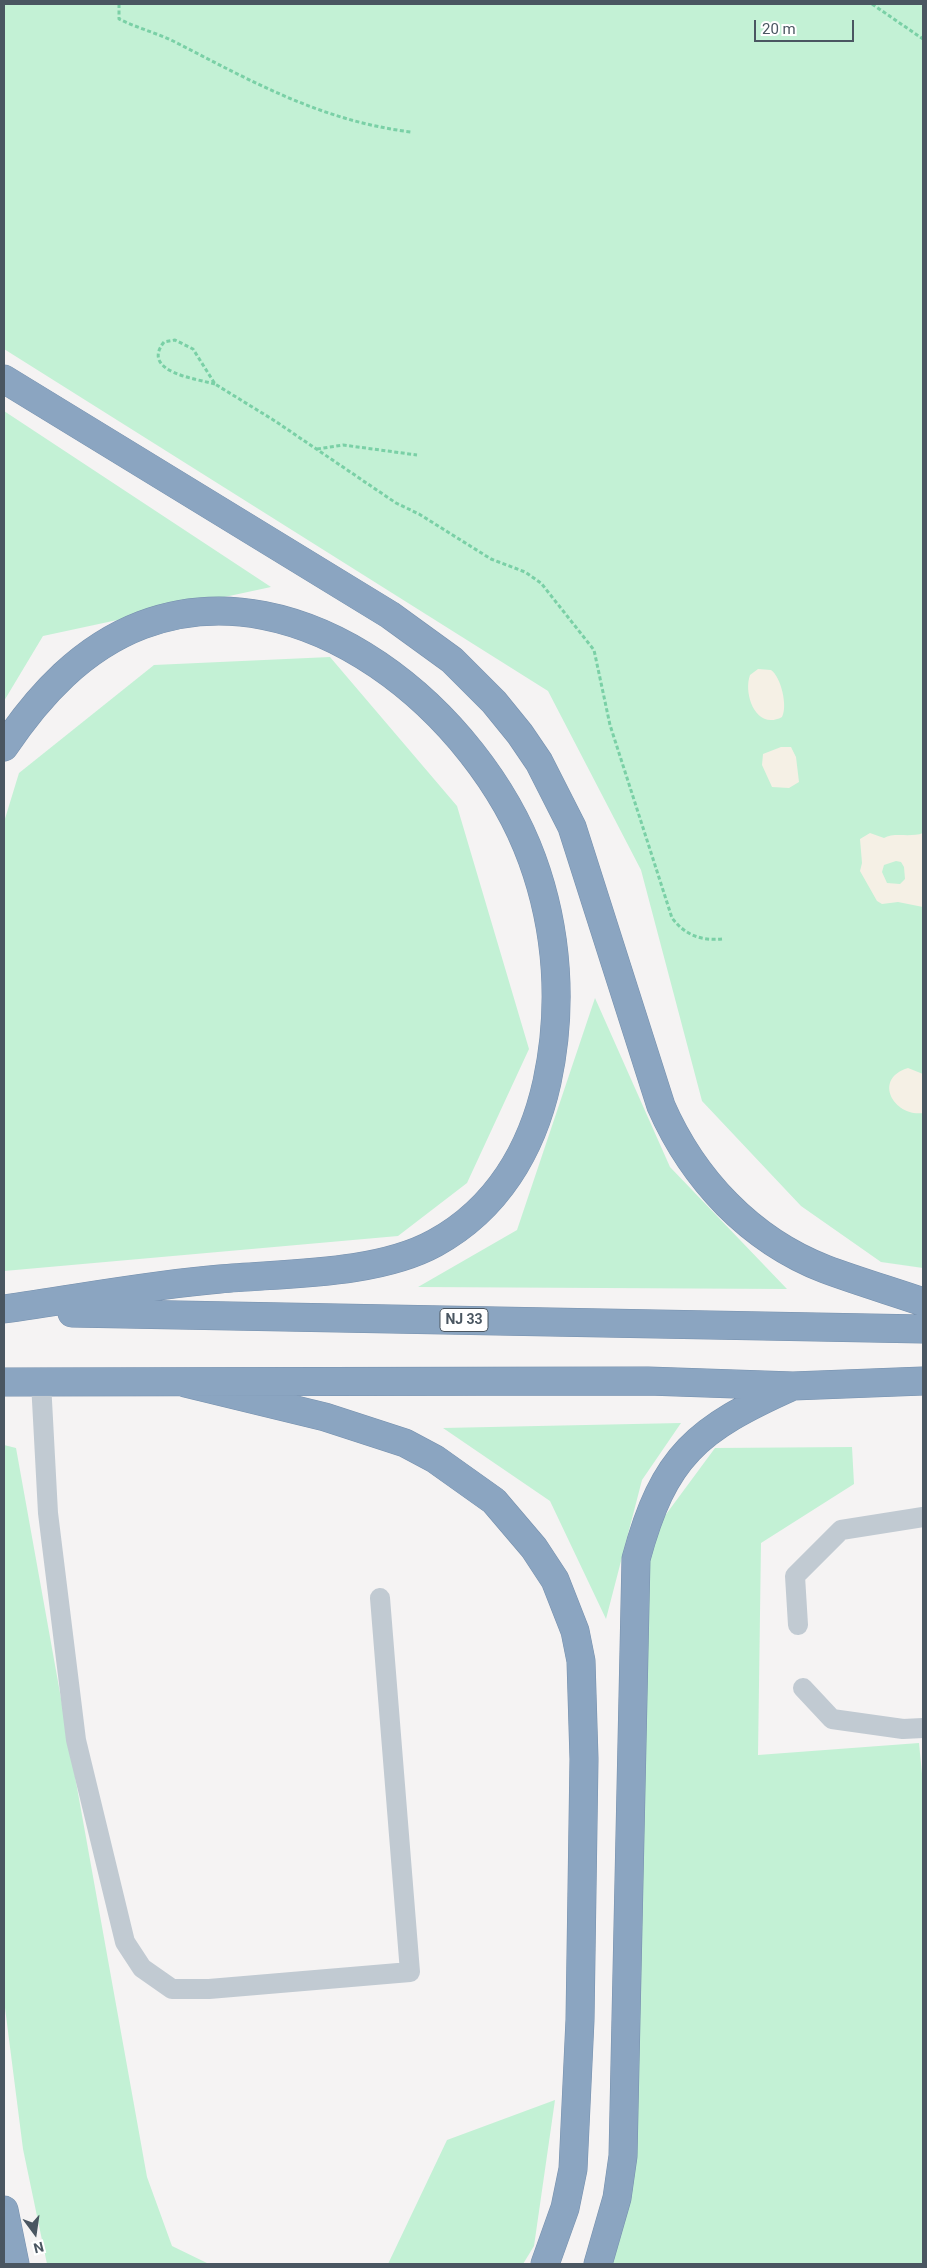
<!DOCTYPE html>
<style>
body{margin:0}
#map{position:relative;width:927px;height:2268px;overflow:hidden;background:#f5f3f3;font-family:Roboto,sans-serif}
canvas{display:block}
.frame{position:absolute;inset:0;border:5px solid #4a5661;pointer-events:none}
.north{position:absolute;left:10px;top:2208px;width:50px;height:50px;-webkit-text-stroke:4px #fff;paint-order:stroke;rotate:166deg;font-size:14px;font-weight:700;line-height:20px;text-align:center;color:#4a5661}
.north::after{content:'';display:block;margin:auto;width:18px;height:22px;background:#4a5661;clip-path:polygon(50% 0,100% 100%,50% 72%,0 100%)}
.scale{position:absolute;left:754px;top:20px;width:100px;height:22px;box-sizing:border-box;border:2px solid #4a5661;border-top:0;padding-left:6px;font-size:15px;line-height:18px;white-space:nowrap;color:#4a5661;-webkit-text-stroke:4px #fff;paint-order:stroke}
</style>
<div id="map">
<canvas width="927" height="2268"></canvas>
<div class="frame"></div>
<div class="north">N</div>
<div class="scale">20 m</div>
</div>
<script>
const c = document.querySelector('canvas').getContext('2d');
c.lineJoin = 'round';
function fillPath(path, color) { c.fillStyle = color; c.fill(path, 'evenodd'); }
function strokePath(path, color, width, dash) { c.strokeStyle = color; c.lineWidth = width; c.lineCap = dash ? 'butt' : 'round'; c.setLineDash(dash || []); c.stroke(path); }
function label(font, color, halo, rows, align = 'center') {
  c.font = font + ' Roboto,sans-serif'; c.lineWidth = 4; c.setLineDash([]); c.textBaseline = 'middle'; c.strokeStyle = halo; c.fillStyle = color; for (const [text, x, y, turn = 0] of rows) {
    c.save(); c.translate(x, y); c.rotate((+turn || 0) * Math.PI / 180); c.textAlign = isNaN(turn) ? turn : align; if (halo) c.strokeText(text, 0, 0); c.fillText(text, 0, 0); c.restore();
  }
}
fillPath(new Path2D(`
 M4 4H923V1268L881 1262 801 1206 702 1101 641 870 548 691 4 349Z
 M4 411 271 587 43 636 4 701Z
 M330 657 457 806 529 1049 467 1183 398 1236 4 1271V822L19 773 154 665Z
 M595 998 670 1167 787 1289 418 1287 517 1230Z
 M681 1423 642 1480 606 1619 550 1501 443 1428Z
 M4 1445 16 1448 147 2177 172 2246 209 2264H47L23 2149 4 2000Z
 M852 1447 854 1484 761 1543 758 1755 919 1743 923 1784V2264H608L650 1536 715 1448Z
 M555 2100 534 2246 523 2264H388L447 2140Z`), '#c3f1d5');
fillPath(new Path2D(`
 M758 669 771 670C781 677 788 706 782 717 756 731 743 694 750 675Z
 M781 747H791L796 757 799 782 789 788 772 787 762 765 763 754Z
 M870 833 884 838C894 832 910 838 923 833V907L898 902 882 904 877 901 860 871 862 863 860 839ZM896 861 901 862 904 867 905 879 900 884 887 883 882 872 884 865Z
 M908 1068 923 1074V1113C894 1117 872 1079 908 1068Z`), '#f5f0e5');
const highway = new Path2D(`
 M4 379 390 615 452 660 494 702 520 734 539 762 572 827 661 1106C693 1179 750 1240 825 1269 857 1281 891 1291 923 1302
 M4 747C39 695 82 648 142 625 304 564 479 714 532 859 558 930 563 1008 547 1082 532 1150 497 1209 435 1243 377 1275 286 1273 220 1279 148 1285 76 1299 4 1309
 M72 1313 923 1329
 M4 1382 648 1381 793 1386 923 1381
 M185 1383 325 1417 405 1443 435 1459 494 1501 534 1548 555 1580 575 1631 581 1661 584 1759 580 2020 573 2169 565 2208 545 2264
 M4 2210 15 2264
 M598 2264 617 2198 623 2156 636 1559C664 1455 697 1429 793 1386`);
strokePath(highway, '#7690ad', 29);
strokePath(new Path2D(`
 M119 4V19C137 28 157 33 175 42 253 82 322 121 411 132
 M872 4 923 39
 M215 384C197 379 140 372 164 342L175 340 193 349 215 384 275 421 396 503 419 514 491 559 525 572 541 583 594 650 610 725 672 918C685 935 701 941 722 939
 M317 449 343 445 417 455`), '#7ad0a6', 3, [4, 2.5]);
strokePath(new Path2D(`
 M41 1382 48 1513 76 1740 125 1942 142 1968 172 1989H209L410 1972 380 1598
 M798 1625 795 1576 841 1530 923 1517
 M803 1688 832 1719 903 1729 923 1728`), '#c1cad2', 20);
strokePath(highway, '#8ba5c1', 28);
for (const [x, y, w] of [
 [464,1320,48]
]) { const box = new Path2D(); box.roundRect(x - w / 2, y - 11.5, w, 23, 4); c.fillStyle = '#fff'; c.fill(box); strokePath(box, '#4a5661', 1); }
label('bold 14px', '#4a5661', null, [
 ["NJ 33",464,1320]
]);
</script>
